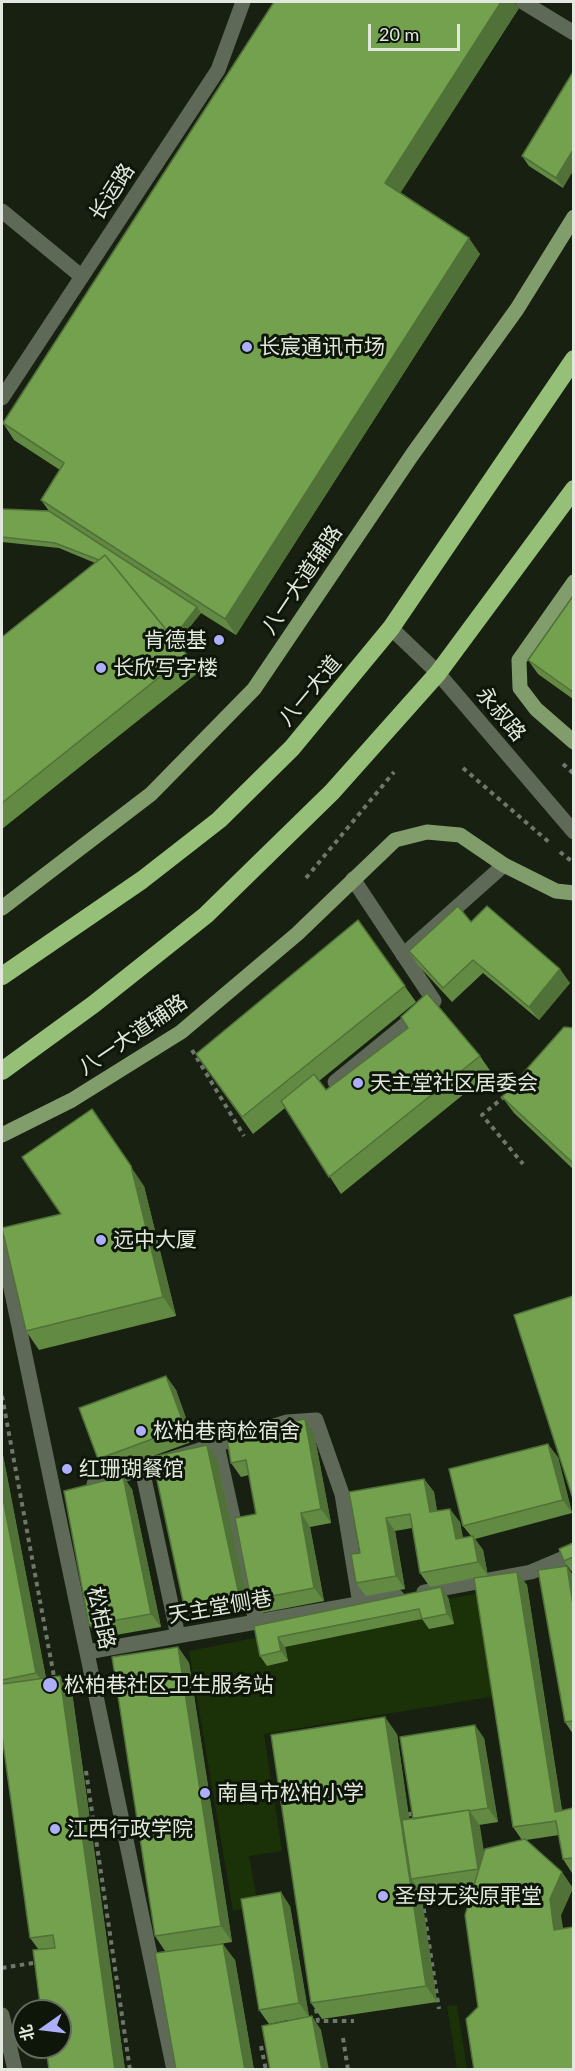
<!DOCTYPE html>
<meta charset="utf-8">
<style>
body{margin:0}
#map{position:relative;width:575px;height:2071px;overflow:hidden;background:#172011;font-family:Lato,"Noto Sans SC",sans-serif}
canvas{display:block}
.frame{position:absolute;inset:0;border:3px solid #e2e8de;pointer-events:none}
.north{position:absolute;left:12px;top:1999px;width:60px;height:60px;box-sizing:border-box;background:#0e1609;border:2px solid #636a5e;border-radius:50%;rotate:256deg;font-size:16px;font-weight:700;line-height:24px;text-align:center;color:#e2e8de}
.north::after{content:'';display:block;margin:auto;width:21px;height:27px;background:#adaffb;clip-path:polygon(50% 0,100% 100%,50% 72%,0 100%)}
.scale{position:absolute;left:368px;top:24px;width:92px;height:27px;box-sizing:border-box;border:3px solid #e2e8de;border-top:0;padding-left:8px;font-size:18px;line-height:21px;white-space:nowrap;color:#e2e8de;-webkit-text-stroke:4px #0e1609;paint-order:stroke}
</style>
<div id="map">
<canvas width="575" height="2071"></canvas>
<div class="frame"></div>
<div class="north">北</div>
<div class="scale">20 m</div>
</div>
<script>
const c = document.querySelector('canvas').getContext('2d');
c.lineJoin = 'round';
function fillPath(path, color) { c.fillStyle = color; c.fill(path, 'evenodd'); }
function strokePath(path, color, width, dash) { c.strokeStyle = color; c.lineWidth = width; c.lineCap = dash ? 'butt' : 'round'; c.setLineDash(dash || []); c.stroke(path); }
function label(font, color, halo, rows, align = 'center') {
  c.font = font + ' Lato,"Noto Sans SC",sans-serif'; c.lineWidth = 6; c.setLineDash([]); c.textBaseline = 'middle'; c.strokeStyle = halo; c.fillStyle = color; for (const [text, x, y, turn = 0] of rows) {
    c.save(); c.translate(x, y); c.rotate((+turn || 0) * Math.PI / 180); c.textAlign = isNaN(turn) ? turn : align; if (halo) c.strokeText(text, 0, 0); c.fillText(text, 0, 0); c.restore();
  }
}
fillPath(new Path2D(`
 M479 1593 496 1696 264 1734 282 1851 249 1856 258 1906 233 1911 189 1651Z
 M457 2005 467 2069H457L447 2006Z`), '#1b3107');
strokePath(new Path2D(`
 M563 764 574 774
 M463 768 550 843
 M560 852 574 863
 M306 878 394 772
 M192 1050 244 1136
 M505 1096 482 1115 523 1164
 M2 1396 55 1682
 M86 1771 130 2070
 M409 1812 411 1824
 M421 1891 439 2009
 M2 1968 39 1962
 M316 2009 318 2021H354
 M343 2038 348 2070
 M261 2046 266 2070`), '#6f776a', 4, [4.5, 4.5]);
strokePath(new Path2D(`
 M523 2 574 33
 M2 211 81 276
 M2 398 218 70 243 2
 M391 628 438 673 574 832
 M403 955 504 865
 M335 1082 434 1001 353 879
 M2 1245 174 2070
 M217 1445 256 1622
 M142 1469 178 1636
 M94 1484 287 1422 316 1420 342 1494 360 1604
 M424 1592 531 1572 569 1556
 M87 1652 397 1597
 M2 2015 15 2070`), '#5f6958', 15);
strokePath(new Path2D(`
 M574 582 519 660 520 688 536 709 574 742
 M2 908 151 794 254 689 412 455 517 309 574 217
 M2 1135 72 1100 181 1032 297 934 395 840 427 832 460 835 504 865 556 891 574 893`), '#809d6b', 15);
strokePath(new Path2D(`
 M2 976 142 880 219 820 292 748 391 628 574 359
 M2 1071 94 1004 206 915 332 792 438 673 574 489`), '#96bf78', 18);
fillPath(new Path2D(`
 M519 8 400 193 480 254 236 635 201 613 177 643 199 672 2 829V637L95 563 59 548 2 542V509L49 511 41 500 60 470 14 440 3 423Z
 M573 72 563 188 529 166 522 156Z
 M573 596V699L538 674 528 660Z
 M358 920 416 1002 319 1081 326 1090 480 1056 491 1072 341 1194 285 1108 253 1134 196 1054Z
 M471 922 570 983 539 1020 483 973 452 1002 418 965 409 951Z
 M573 1028V1169L514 1113 502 1097Z
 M144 1186 176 1316 39 1350 26 1331 61 1214Z
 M166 1376 176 1390 194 1441 107 1473 98 1459Z
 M314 1433 331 1523 310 1527 324 1601 261 1613 251 1600 256 1514 249 1475 241 1477 231 1463Z
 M2 1450 46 1678 72 1692 125 2070H49L39 1950 30 1938 2 1736Z
 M558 1457 572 1513 475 1539 483 1550 488 1576 517 1572 527 1585 562 1810 573 1808V1873H572L563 1859 559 1835 526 1840 573 1888 561 1915 478 2007 473 1888 422 1896 421 1893 437 2002 322 2019 311 2003 397 1734 409 1819H413L484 1738 498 1822 479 1825 484 1853 522 1840 513 1827 474 1578 430 1587 420 1573 412 1528 395 1531 405 1589 366 1596 356 1583 360 1553 349 1492 424 1479 434 1492 437 1511 460 1522 463 1538 471 1536 463 1526Z
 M217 1458 249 1608 193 1620 184 1606Z
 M132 1489 161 1627 99 1638 89 1625Z
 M573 1543V1570L571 1571 564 1561Z
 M573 1575V1734L565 1722Z
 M448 1597 454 1624 429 1629 422 1619 285 1647 288 1661 267 1666 260 1656 254 1626Z
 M178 1647 189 1663 232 1942 220 1944 235 1960 254 2070H176L165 1951 155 1936Z
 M290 1906 309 2016 321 2030 288 2020 269 2024 259 2010Z`), '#638a43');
fillPath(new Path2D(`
 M501 2H514L519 8 396 200 385 183Z
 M573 150V171L563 188 556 178Z
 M469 238 480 254 236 635 225 619Z
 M197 607 201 613 176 644 172 639Z
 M560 969 570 983 539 1020 529 1007Z
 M92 1109 144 1186 176 1316 163 1297Z
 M166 1376 176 1390 194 1441 185 1427Z
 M305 1419 314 1433 331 1523 321 1509Z
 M548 1444 558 1457 572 1513 563 1500Z
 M207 1445 217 1458 249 1608 239 1595Z
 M2 1450 48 1689 36 1673 2 1493Z
 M123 1476 132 1489 161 1627 151 1614Z
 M424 1479 434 1492 439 1526 430 1512Z
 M450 1509 460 1522 465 1553 456 1539Z
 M301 1513 310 1527 324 1601 314 1588Z
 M386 1518 395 1531 405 1589 396 1576Z
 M473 1536 483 1550 488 1576 478 1562Z
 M567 1566 573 1575V1605Z
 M517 1572 527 1585 564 1825 555 1812Z
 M441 1587 448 1597 454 1624 447 1614Z
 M278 1637 285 1647 288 1661 281 1651Z
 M178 1647 189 1663 232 1942 221 1926Z
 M60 1676 72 1692 125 2070H115Z
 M385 1717 397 1734 418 1878 411 1879 421 1893 437 2002 426 1986Z
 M475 1725 484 1738 498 1822 488 1808Z
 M469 1810 480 1826 489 1885 478 1869Z
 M562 1872 573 1888 561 1915 566 1946 554 1930 550 1899Z
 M281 1892 290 1906 309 2017 299 2003Z
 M223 1944 235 1960 254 2070H245Z
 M312 2016 321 2030 329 2070H322Z`), '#507137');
const building = new Path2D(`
 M274 2H501L385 183 469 238 225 619 41 500 64 463 3 423Z
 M573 72V150L556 178 522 156Z
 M2 509 49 511 197 607 173 638 105 555 99 560 55 543 2 537Z
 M105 555 187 655 2 803V637Z
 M573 596V692L528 660Z
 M458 906 471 922 487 906 560 969 529 1007 473 960 443 988 409 951Z
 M358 920 405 986 242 1117 196 1054Z
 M427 993 480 1056 329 1177 281 1101 314 1074 326 1090 408 1028 401 1017Z
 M564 1027 573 1028V1163L502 1097Z
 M92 1109 131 1166 163 1297 26 1331 2 1228 61 1214 22 1157Z
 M573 1296V1495L572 1496 514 1315Z
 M166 1376 185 1427 98 1459 79 1408Z
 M305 1419 321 1509 301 1513 314 1588 251 1600 235 1518 256 1514 246 1460 231 1463 226 1434Z
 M548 1444 563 1500 463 1526 449 1469Z
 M207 1445 239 1595 184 1606 152 1457Z
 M123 1476 151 1614 89 1625 64 1491Z
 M424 1479 430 1512 450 1509 456 1539 473 1536 478 1562 420 1573 410 1514 386 1518 396 1576 356 1583 351 1554 360 1553 349 1492Z
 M2 1493 36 1673 2 1680Z
 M573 1543V1557L564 1561 559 1549Z
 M567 1566 573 1605V1721L565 1722 538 1570Z
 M517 1572 555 1812 573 1808V1858L563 1859 556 1821 513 1827 474 1578Z
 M441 1587 447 1614 422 1619 419 1609 278 1637 281 1651 260 1656 254 1626Z
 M178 1647 221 1926 155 1936 112 1657Z
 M60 1676 115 2070H49L46 2047H60V2011H41L33 1950 55 1948 53 1935 30 1938 2 1736V1684Z
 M385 1717 426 1986 311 2003 271 1735Z
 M475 1725 488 1808 469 1811V1810L413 1819 400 1737Z
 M469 1810 478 1869 411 1879 402 1820Z
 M525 1839 562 1872 550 1899 554 1930 573 1927V2070H474L466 2019 478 2007 465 1915 485 1849Z
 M281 1892 299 2003 259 2010 241 1899Z
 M223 1944 245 2070H176L155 1953Z
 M312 2016 322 2070H270L262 2026Z`);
fillPath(building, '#73a14e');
strokePath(building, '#507137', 1.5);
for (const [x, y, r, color] of [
 [247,347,6,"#adaffb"],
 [219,640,6,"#adaffb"],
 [101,668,6,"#adaffb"],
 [358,1083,6,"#adaffb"],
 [101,1240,6,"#adaffb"],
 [141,1431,6,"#adaffb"],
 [67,1469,6,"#adaffb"],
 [50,1685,8,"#adaffb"],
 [205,1793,6,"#adaffb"],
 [55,1829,6,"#adaffb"],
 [383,1896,6,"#adaffb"]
]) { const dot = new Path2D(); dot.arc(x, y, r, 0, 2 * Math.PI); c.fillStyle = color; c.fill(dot); strokePath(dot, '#0e1609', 2); }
label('21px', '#e2e8de', '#0e1609', [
 ["长运路",112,192,-57],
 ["八一大道辅路",302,580,-56],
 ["八一大道",310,691,-50],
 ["永叔路",501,714,50],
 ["八一大道辅路",133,1035,-34],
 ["天主堂侧巷",220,1607,-10],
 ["松柏路",101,1618,78]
]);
label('21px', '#e2e8de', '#0e1609', [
 ["长宸通讯市场",259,347],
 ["肯德基",207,640,"right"],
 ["长欣写字楼",113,668],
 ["天主堂社区居委会",370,1083],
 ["远中大厦",113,1240],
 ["松柏巷商检宿舍",153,1431],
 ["红珊瑚餐馆",79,1469],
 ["松柏巷社区卫生服务站",64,1685],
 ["南昌市松柏小学",217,1793],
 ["江西行政学院",67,1829],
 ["圣母无染原罪堂",395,1896]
], 'left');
</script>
